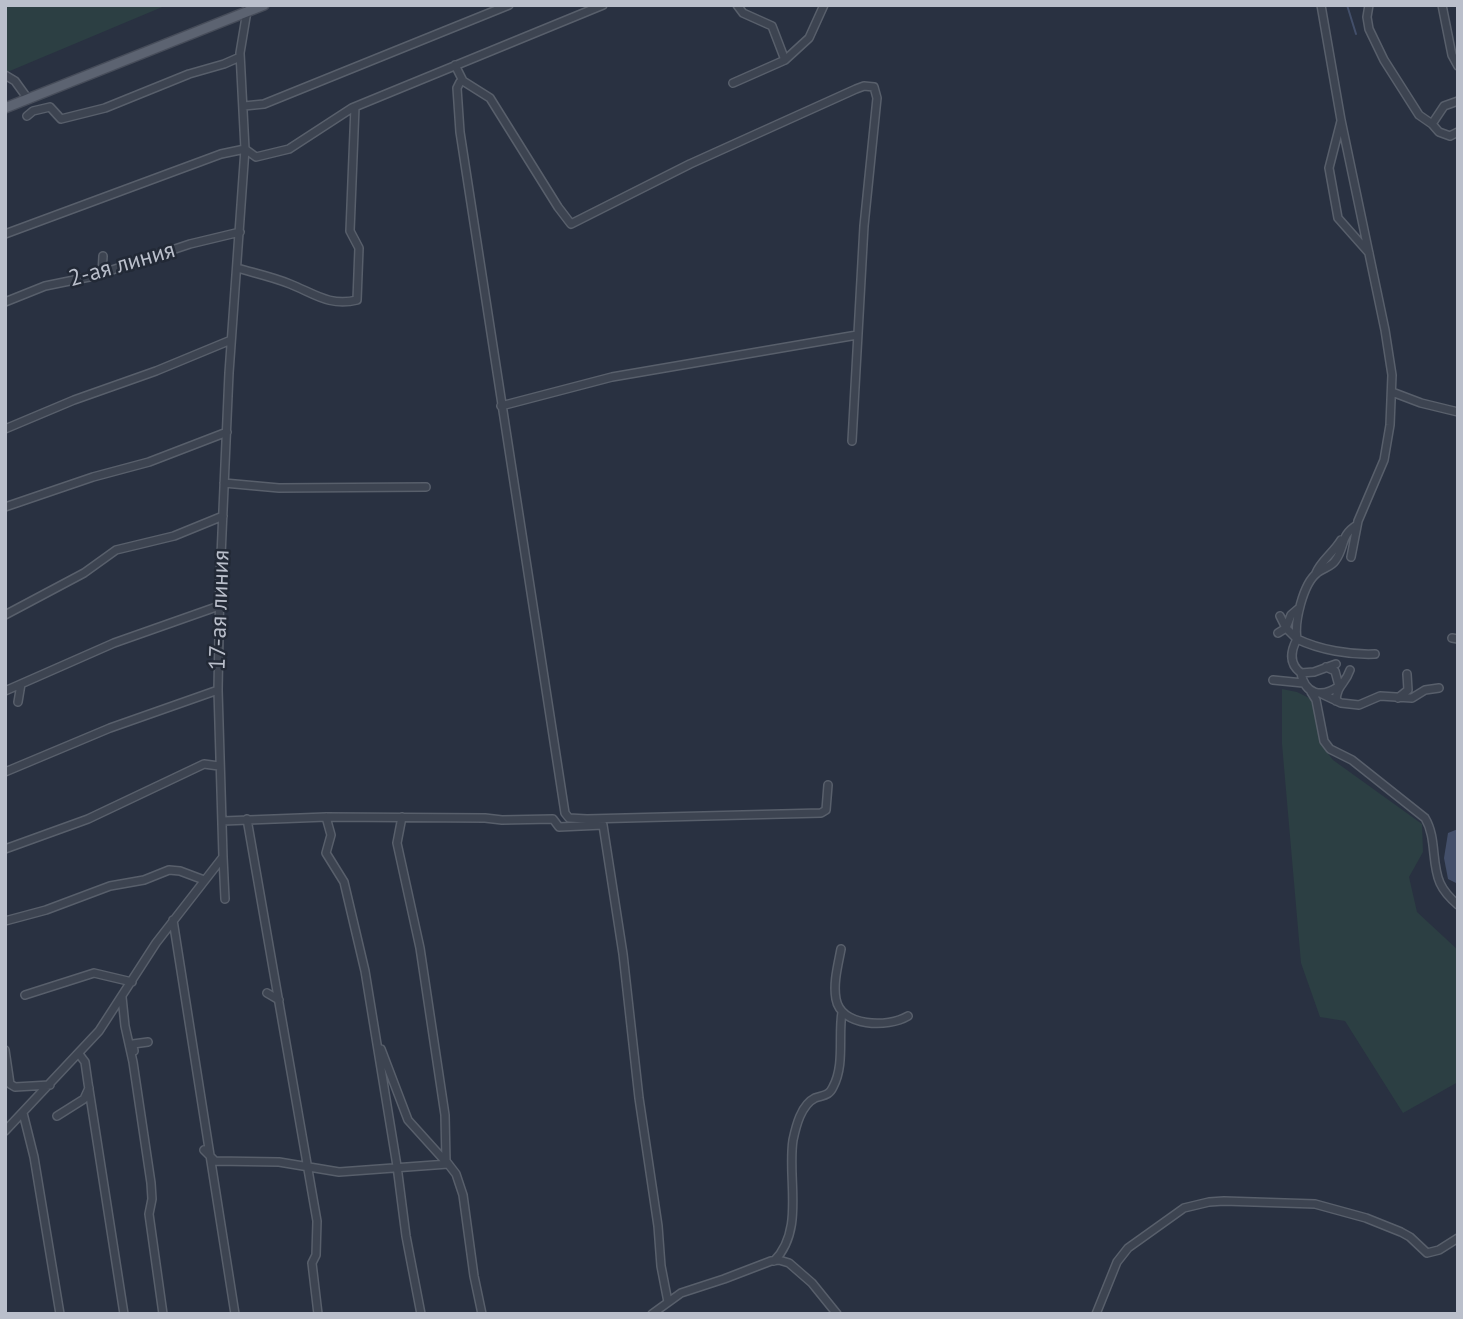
<!DOCTYPE html>
<meta charset="utf-8">
<style>
body{margin:0}
#map{position:relative;width:1463px;height:1319px;overflow:hidden;background:#293141;font-family:"PT Sans",sans-serif}
canvas{display:block}
.frame{position:absolute;inset:0;border:7px solid #babfcb;pointer-events:none}
</style>
<div id="map">
<canvas width="1463" height="1319"></canvas>
<div class="frame"></div>
</div>
<script>
const c = document.querySelector('canvas').getContext('2d');
c.lineJoin = 'round';
function fillPath(path, color) { c.fillStyle = color; c.fill(path, 'evenodd'); }
function strokePath(path, color, width, dash) { c.strokeStyle = color; c.lineWidth = width; c.lineCap = dash ? 'butt' : 'round'; c.setLineDash(dash || []); c.stroke(path); }
function label(font, color, halo, rows, align = 'center') {
  c.font = font + ' "PT Sans",sans-serif'; c.lineWidth = 5; c.setLineDash([]); c.textBaseline = 'middle'; c.strokeStyle = halo; c.fillStyle = color; for (const [text, x, y, turn = 0] of rows) {
    c.save(); c.translate(x, y); c.rotate((+turn || 0) * Math.PI / 180); c.textAlign = isNaN(turn) ? turn : align; if (halo) c.strokeText(text, 0, 0); c.fillText(text, 0, 0); c.restore();
  }
}
fillPath(new Path2D(`
 M5 5H167L5 73Z
 M1282 689 1297 692 1311 699 1323 747 1333 760 1422 824 1423 852 1409 877 1417 912 1458 950V1082L1403 1113 1345 1021 1320 1017 1301 963 1282 744Z`), '#2c3f43');
fillPath(new Path2D(`
 M1458 829V884L1448 879 1444 858 1448 833Z`), '#434f6a');
strokePath(new Path2D(`
 M1347 5 1356 34`), '#434f6a', 2);
const minor = new Path2D(`
 M737 5 743 13 772 26 785 60 809 38 824 5
 M1321 5 1341 120 1385 330 1392 375 1390 425 1384 460 1358 521 1351 557
 M1369 5 1367 17 1369 29 1384 60 1419 115 1432 124
 M1442 5 1452 55 1458 66
 M455 65 463 81 490 98 558 207 571 224 690 164 856 89 864 86 874 87 877 98 864 226 852 441
 M5 75 15 81 28 99
 M463 81 460 82 457 88 460 132 565 813 569 818 587 819 821 813 826 810 828 785
 M733 83 785 60
 M1458 101 1444 106 1432 124 1439 132 1450 136 1458 132
 M244 106 264 104 509 5
 M27 116 33 111 50 107 61 119 105 108 189 74 224 64 240 57
 M1341 121 1329 168 1338 218 1369 253
 M5 234 221 154 245 149 256 157 289 149 352 108 603 5
 M237 268C254 273 273 277 290 284 313 293 330 307 357 300L359 248 350 231 355 107
 M102 274 103 256
 M5 302 45 286 94 276 190 244 240 232
 M1392 392 1421 403 1458 412
 M501 406 612 377 857 335
 M5 429 74 400 156 371 231 340
 M224 483 279 488 426 487
 M5 507 93 477 149 462 227 432
 M1357 525C1339 536 1346 547 1335 561 1331 567 1323 568 1317 573 1303 584 1294 622 1297 639 1320 650 1350 655 1375 654
 M1316 573C1320 562 1334 552 1341 540
 M1298 609 1291 615 1286 628 1297 639C1290 652 1289 664 1301 673L1314 672 1336 664
 M5 615 84 573 116 550 174 536 223 516
 M1278 633 1286 628 1280 616
 M1452 638 1458 639
 M1301 673C1305 695 1322 698 1339 686L1335 671 1326 667
 M1273 680 1303 683
 M5 691 114 643 219 606
 M1311 692 1316 700 1324 741 1330 749 1352 760 1425 818C1437 838 1431 863 1440 883 1444 892 1451 899 1458 905
 M1322 694 1341 703 1359 705 1380 696 1412 698 1425 690 1439 688
 M1398 698 1408 690 1407 674
 M1336 701C1337 684 1345 685 1350 670
 M18 702 21 684
 M5 772 110 728 218 690
 M326 817 331 835 326 853 344 882 365 971 397 1166 406 1236 421 1314
 M402 817 397 843 420 948 445 1115 446 1161 456 1174 463 1195 474 1276 482 1314
 M247 819 317 1221 316 1255 312 1263 318 1314
 M223 821 326 817 485 818 502 820 553 819 559 827 603 825 623 954 639 1098 658 1226 661 1266 668 1302
 M5 849 88 819 204 764 219 766
 M223 857 225 899
 M173 920 235 1314
 M5 921 46 910 110 886 144 880 169 870 180 871 204 880
 M841 949C838 965 833 983 836 999 841 1027 888 1028 908 1016
 M267 993 279 1000
 M25 995 94 973 132 982
 M122 997 125 1026 133 1062 151 1183 152 1199 149 1214 163 1314
 M381 1049 408 1120 445 1161
 M5 1050 10 1084 15 1087 50 1085
 M134 1051 133 1044 148 1042
 M79 1054 85 1062 88 1083 124 1314
 M23 1113 34 1157 60 1314
 M57 1116 84 1099 89 1088
 M5 1131 99 1031 156 943 223 857 218 690 220 579 229 373 245 149 240 53 248 5
 M204 1150 215 1161 279 1162 339 1172 448 1164
 M774 1261C805 1230 787 1179 793 1140 796 1126 801 1105 815 1098 823 1095 829 1096 833 1087 845 1065 838 1036 842 1012
 M652 1314 681 1293 724 1279 771 1261 779 1260 789 1263 812 1283 837 1314
 M1096 1314 1117 1262 1128 1248 1184 1208 1209 1202 1224 1201 1315 1204 1366 1218 1401 1232 1410 1237 1427 1253 1439 1250 1458 1238`);
const major = new Path2D(`
 M5 108 264 5`);
strokePath(minor, '#585f6b', 10);
strokePath(major, '#474d5a', 12);
strokePath(minor, '#3d4451', 7);
strokePath(major, '#5c6371', 9);
label('23px', '#babfcb', '#222936', [
 ["2-ая линия",122,265,-16],
 ["17-ая линия",220,610,-88]
]);
</script>
